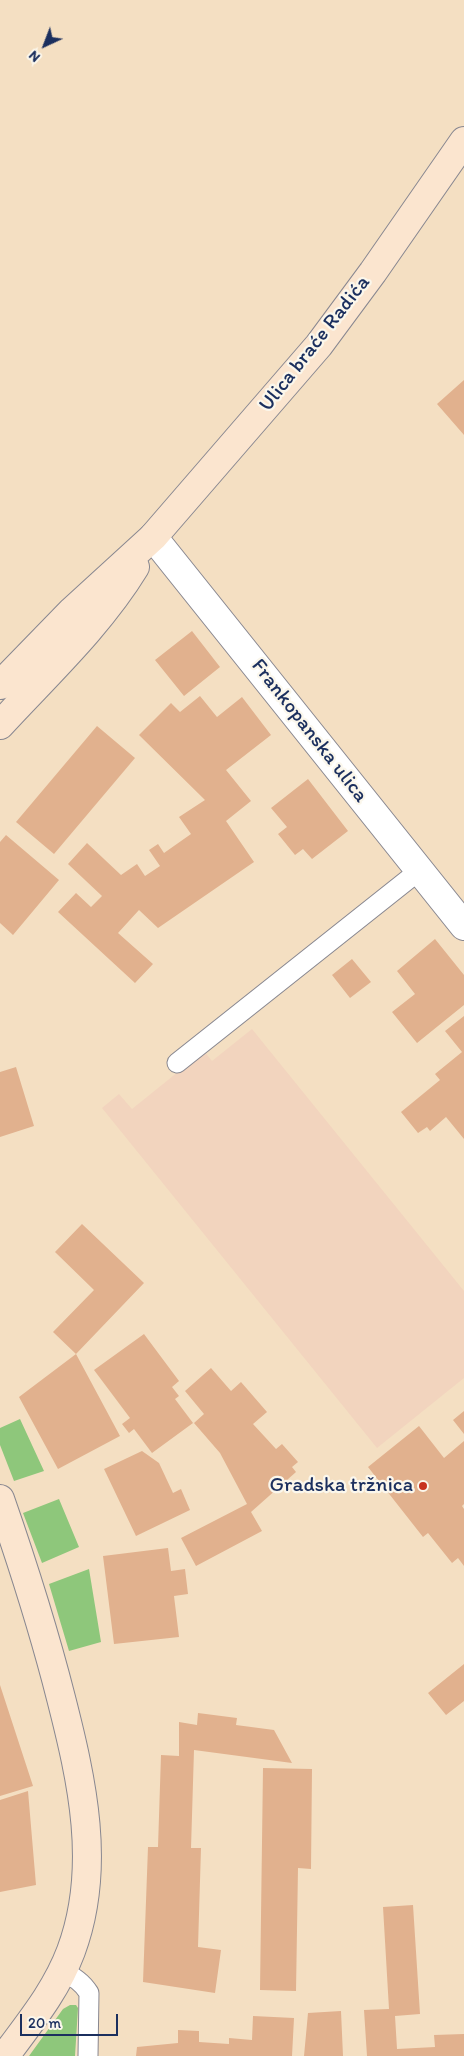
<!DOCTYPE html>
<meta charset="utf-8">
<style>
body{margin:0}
#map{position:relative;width:464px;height:2056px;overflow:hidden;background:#f4dfc2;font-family:Itim,sans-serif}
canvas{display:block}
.north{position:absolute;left:20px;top:20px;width:50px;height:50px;-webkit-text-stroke:4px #fbf7ec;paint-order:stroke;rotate:223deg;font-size:14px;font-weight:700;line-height:20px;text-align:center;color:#1b2f5e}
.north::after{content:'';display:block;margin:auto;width:18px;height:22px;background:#1b2f5e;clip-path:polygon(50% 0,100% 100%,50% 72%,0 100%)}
.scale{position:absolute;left:20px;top:2014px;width:98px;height:22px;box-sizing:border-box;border:2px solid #1b2f5e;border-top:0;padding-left:6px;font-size:15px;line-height:18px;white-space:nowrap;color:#1b2f5e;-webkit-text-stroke:4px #fbf7ec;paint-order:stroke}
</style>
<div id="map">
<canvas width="464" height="2056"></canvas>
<div class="north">N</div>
<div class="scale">20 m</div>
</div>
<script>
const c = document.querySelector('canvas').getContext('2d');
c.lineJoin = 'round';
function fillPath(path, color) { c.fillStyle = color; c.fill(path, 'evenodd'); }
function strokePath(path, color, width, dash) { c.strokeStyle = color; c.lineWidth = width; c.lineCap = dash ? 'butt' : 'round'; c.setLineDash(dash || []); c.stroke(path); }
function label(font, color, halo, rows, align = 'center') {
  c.font = font + ' Itim,sans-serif'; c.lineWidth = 4.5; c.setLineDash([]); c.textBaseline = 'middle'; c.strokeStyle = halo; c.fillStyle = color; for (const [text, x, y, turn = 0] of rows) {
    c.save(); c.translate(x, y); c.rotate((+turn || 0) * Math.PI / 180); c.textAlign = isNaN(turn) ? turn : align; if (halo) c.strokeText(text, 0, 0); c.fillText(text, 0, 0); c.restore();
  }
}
fillPath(new Path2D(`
 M252 1029 464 1291V1378L377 1448 102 1108 119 1094 132 1109 204 1051 212 1061Z`), '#f2d4be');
fillPath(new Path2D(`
 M20 1419 44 1471 14 1481 0 1445V1428Z
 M59 1499 79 1547 42 1563 23 1513Z
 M89 1569 101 1642 69 1651 49 1584Z
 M70 2005H76L78 2008 75 2056H29L63 2009Z`), '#8ec77b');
fillPath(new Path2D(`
 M464 380V435L437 404Z
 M192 631 220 667 184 696 155 660Z
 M200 696 217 717 242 697 271 735 226 770 251 801 226 821 254 862 158 928 139 910 118 933 153 964 135 983 58 912 76 893 91 907 102 896 68 864 87 843 121 875 137 864 145 876 160 866 149 850 158 844 164 853 191 834 179 817 205 800 139 735 171 703 180 712Z
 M97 726 135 758 54 854 16 822Z
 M308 779 348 831 312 859 303 849 295 855 278 834 287 827 271 808Z
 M6 835 59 880 13 935 0 923V842Z
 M435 939 464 975V1005L417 1043 392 1012 415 994 397 971Z
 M352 959 371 982 350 998 332 975Z
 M464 1016V1139L446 1117 430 1131 427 1127 418 1133 401 1112 440 1080 435 1074 462 1052 445 1031Z
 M16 1067 34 1126 0 1137V1072Z
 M82 1224 144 1283 76 1354 120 1436 58 1469 19 1397 76 1354 53 1332 94 1290 55 1252Z
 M144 1334 179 1381 172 1387 179 1396 175 1399 193 1423 152 1453 134 1429 129 1433 122 1424 130 1418 94 1370Z
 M211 1368 231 1391 241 1382 267 1412 253 1424 276 1449 282 1444 298 1462 292 1467 296 1472 251 1512 262 1531 196 1566 181 1538 247 1504 220 1453 194 1423 204 1414 185 1391Z
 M464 1411V1434L453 1420Z
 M419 1426 444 1458 464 1441V1504L462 1506 464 1509V1566L458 1558 452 1563 428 1533 423 1537 368 1467Z
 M142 1451 159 1463 173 1493 181 1489 190 1510 136 1536 104 1469Z
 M168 1548 171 1571 185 1569 188 1594 174 1596 179 1637 114 1644 103 1556Z
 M464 1664V1701L446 1715 428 1693Z
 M0 1685 33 1786 0 1796Z
 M198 1713 237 1718 236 1725 274 1730 292 1763 194 1750 191 1848H201L198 1947 221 1950 215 1993 143 1982 148 1847H158L161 1755 179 1756V1722L197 1725Z
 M263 1768 312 1769 311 1869 298 1868 296 1991 260 1990Z
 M28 1791 36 1885 0 1892V1800Z
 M413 1905 420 2014 395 2016 397 2049 435 2047 434 2035 464 2034V2056H367L364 2010 389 2009 383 1907Z
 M341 2011 343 2056H304L308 2013Z
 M253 2016 294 2018 292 2056H136L137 2047 178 2043V2030L199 2031V2042L229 2044V2038L252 2040Z`), '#e1b18e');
const service = new Path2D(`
 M177 1063 420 870
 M63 1972C74 1977 82 1982 89 1993L88 2056`);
const minor = new Path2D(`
 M153 537 464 926`);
const secondary = new Path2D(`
 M0 685 72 611 153 537 319 345 373 272 464 141
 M0 725C47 674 99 626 135 567
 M0 1499C23 1565 44 1631 61 1698 82 1780 102 1868 71 1951 56 1991 30 2022 5 2056`);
strokePath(service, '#888790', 21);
strokePath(minor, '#888790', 30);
strokePath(secondary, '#888790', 30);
strokePath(service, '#fff', 19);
strokePath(minor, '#fff', 28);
strokePath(secondary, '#fbe5cf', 28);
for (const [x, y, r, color] of [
 [423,1486,5,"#c8321e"]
]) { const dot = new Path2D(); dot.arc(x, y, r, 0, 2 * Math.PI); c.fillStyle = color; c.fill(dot); strokePath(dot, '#fbf7ec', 2); }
label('21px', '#1b2f5e', '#fbf7ec', [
 ["Ulica braće Radića",315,344,-52],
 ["Frankopanska ulica",309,731,52]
]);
label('21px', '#1b2f5e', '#fbf7ec', [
 ["Gradska tržnica",413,1486]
], 'right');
</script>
